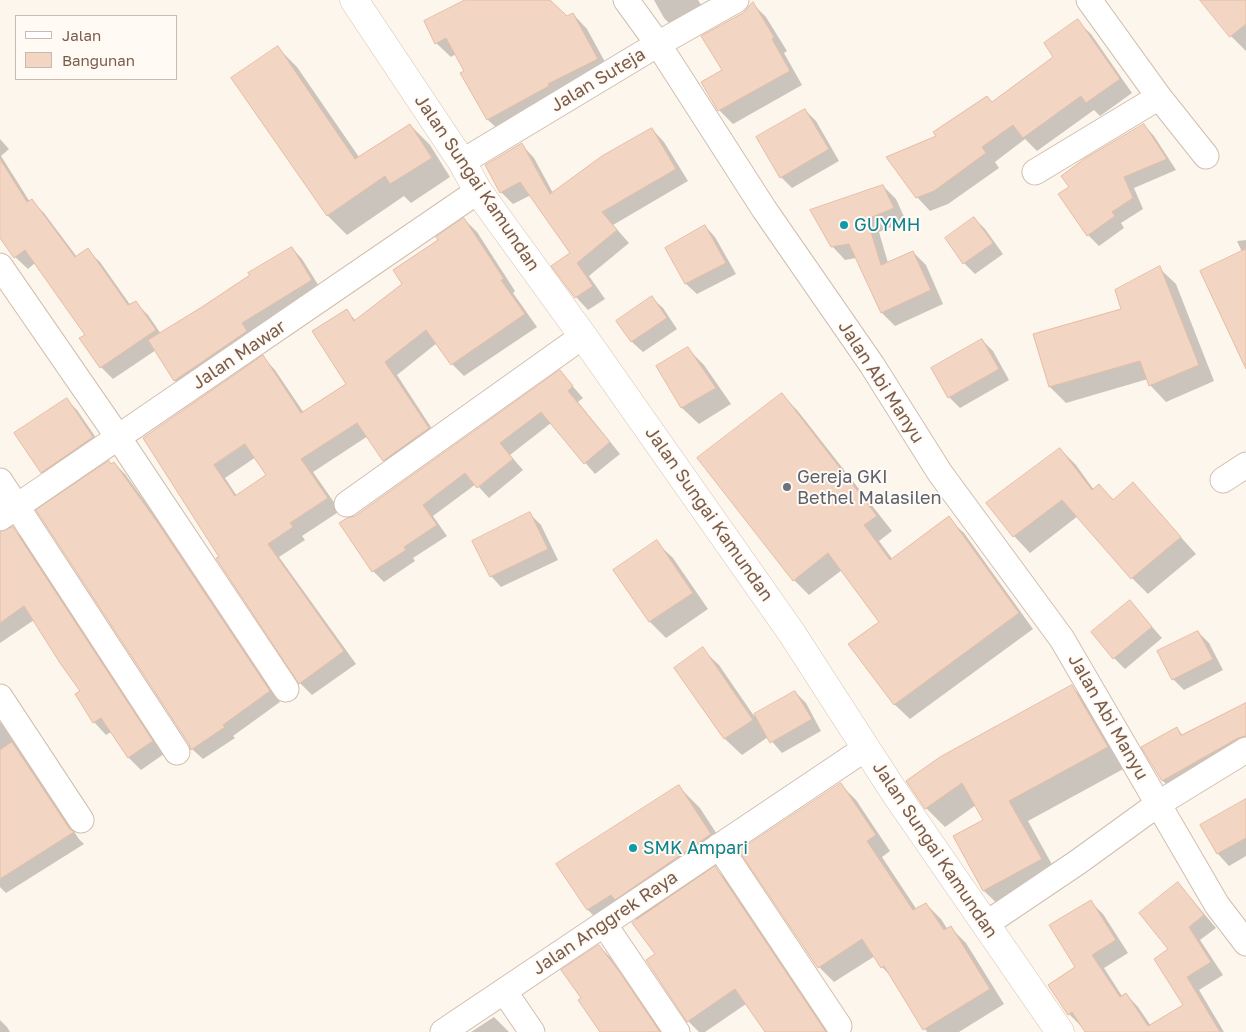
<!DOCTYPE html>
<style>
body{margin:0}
#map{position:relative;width:1246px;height:1032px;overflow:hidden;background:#fdf6ec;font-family:"Golos Text",sans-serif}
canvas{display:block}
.legend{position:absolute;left:15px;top:15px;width:162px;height:65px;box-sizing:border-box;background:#fffaf3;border:1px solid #cabbb1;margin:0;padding:6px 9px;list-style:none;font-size:15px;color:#7a5c4d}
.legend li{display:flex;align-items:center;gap:10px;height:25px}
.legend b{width:25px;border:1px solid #cabbb1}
</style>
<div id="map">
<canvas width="1246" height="1032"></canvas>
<ul class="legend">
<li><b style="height:6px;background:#fff"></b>Jalan</li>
<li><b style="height:14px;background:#f3d5c3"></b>Bangunan</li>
</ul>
</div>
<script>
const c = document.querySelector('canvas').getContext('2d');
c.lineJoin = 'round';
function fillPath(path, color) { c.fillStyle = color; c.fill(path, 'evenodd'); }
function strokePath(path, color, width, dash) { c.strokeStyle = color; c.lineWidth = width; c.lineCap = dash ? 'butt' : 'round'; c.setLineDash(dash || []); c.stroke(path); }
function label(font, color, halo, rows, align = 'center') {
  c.font = font + ' "Golos Text",sans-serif'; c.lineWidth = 4; c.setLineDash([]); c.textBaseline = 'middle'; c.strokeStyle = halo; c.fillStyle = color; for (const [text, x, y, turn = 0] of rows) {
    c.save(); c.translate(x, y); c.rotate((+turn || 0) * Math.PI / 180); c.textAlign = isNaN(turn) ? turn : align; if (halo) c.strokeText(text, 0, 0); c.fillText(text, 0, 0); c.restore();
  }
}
fillPath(new Path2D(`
 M467 0H548L567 17 573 14 587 29 611 73 503 134 488 120 462 73 465 71 456 54 451 57 436 43Z
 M654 0H698L708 16 679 33 664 18Z
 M1202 0H1246V51L1231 36Z
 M753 4 766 17 787 51 784 53 802 85 733 124 719 110 744 14Z
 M1077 21 1091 34 1132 93 1100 116 1094 110 1037 151 1025 139 995 162 999 168 948 204 930 211 917 197 938 137 992 103 1055 57Z
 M278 48 297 67 359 157 410 125 430 145 450 177 411 203 404 196 347 235 328 216 233 78Z
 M805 110 816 121 839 161 792 188 781 177Z
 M1144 125 1154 136 1176 170 1134 188 1143 209 1121 223 1124 228 1099 246 1088 235 1071 187Z
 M652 129 664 142 688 181 613 225 629 243 589 276 605 299 588 310 576 297 572 254 531 195 513 204 501 192 522 145 534 158 553 193Z
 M0 139 9 149 1 156 30 202 32 201 44 213 77 257 87 250 100 262 131 306 135 302 148 315 161 334 292 248 302 259 322 291 186 391 175 381 156 350 113 379 101 367 87 335 35 263 28 269 15 257 0 236Z
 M883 186 896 199 906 221 879 232 888 263 913 252 926 265 943 304 895 326 882 313 856 258 845 260 832 246Z
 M974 218 985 229 1003 254 975 274 964 263 946 239Z
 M464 219 477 232 515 291 513 293 537 327 464 376 452 364 437 343 397 375 440 441 397 472 384 460 368 436 313 472 340 511 302 536 305 540 279 557 356 664 312 695 300 683 144 438 263 357 275 370 304 413 348 384 347 311 356 321 404 285 440 241ZM256 457 268 476 237 496 225 478Z
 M705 226 715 237 736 274 697 294 686 284 667 248Z
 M1246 240V366L1242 252 1237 241Z
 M1159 268 1176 284 1214 381 1166 402 1150 385 1148 379 1066 403 1050 387 1123 310Z
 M652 298 663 308 677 329 643 352 632 342 618 321Z
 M982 340 993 351 1009 380 960 408 949 397Z
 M688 349 704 365 731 404 699 424 682 408 658 366Z
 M560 372 583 398 578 402 620 454 595 474 551 423 510 455 523 470 489 498 476 484 433 516 447 536 413 558 415 561 384 582 373 571 341 524 356 517Z
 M782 395 797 410 892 531 879 541 893 560 948 518 964 533 1033 629 910 719 894 704 881 622 842 570 809 595 794 580Z
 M67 400 77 410 103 448 52 482 42 472Z
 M1060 449 1076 465 1094 490 1099 486 1114 500 1133 484 1196 554 1148 594 1132 578 1078 516 1030 553 1014 536 988 503Z
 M109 462 112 465 114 463 125 474 169 535 280 702 233 736 235 738 203 759 192 749Z
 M530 514 541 525 558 560 501 587 491 576Z
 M12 528 25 541 164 754 141 770 129 758 111 732 106 735 94 722 76 695 82 692 34 620 0 643V533Z
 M656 542 673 558 708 609 666 638 650 622 615 571Z
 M1130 602 1162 638 1125 669 1114 658Z
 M1198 632 1209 643 1223 670 1184 690 1173 679Z
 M702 649 719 665 754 716 795 692 806 703 821 731 782 753 768 737 742 755 725 739 675 668Z
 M1072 687 1091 706 1127 767 1028 821 1060 879 1004 910 984 891 954 837 984 820 976 805 945 827 926 808Z
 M1246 705V754L1176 794 1163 781 1177 729 1184 736Z
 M0 722 6 728 79 839 84 844 6 893 0 887Z
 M841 785 856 800 890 851 882 857 917 910 926 904 941 919 948 930 951 928 966 943 1004 1004 959 1032H927L892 977 882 967 875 956 834 982 819 967Z
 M679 787 700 808 731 856 714 867 729 882 829 1032H767L746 1004 705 1032H699L688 1021 657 954 637 920 633 916 609 931 588 910 558 864Z
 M1246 800V856L1229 866 1218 854Z
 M1178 884 1190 897 1216 928 1200 940 1223 975 1199 990 1224 1032H1087L1083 1026 1082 1027 1069 1014 1090 901 1103 914 1128 953 1104 968 1122 996 1126 994 1138 1007 1151 1026 1185 1005 1170 950Z
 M599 946 610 957 662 1032H602L583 998Z
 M494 1017 509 1032H471Z
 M0 1020 7 1027 10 1032H0Z`), '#0003');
const building = new Path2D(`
 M465 0H550L567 16 573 13 598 59 548 84 549 86 487 120 460 73 464 71 446 38 435 44 424 21Z
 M1200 0H1246V24L1230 37Z
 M753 2 774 37 772 39 790 71 718 111 701 82 722 70 701 36 743 13Z
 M1078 19 1120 79 1086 103 1081 96 1023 138 1013 125 982 147 986 153 934 191 916 198 886 157 936 136 933 132 987 96 992 102 1053 57 1044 43Z
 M278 46 355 159 410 124 432 158 390 184 385 176 327 216 231 78Z
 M805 109 829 149 780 178 756 137Z
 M1144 124 1167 159 1124 177 1133 198 1112 212 1115 216 1087 236 1058 194 1069 187 1061 176 1084 159Z
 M652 128 676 169 602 212 617 230 577 263 593 286 575 298 551 266 570 253 520 182 500 193 485 165 522 143 550 194 602 156Z
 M0 159 27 202 32 199 75 257 88 248 128 305 136 301 156 330 100 368 79 338 85 335 25 250 14 258 0 238Z
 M883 185 894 208 867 219 881 265 913 251 931 290 881 313 849 244 831 247 810 210Z
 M974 217 993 243 963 264 945 238Z
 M464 218 504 279 501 280 525 314 451 365 426 330 385 362 429 428 383 461 357 423 301 459 328 498 290 523 293 527 268 544 344 651 299 684 216 558 219 557 143 438 263 355 301 413 346 384 312 331 347 309 354 321 402 284 393 270 438 240 436 237ZM245 444 266 475 235 496 214 465Z
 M705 225 726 263 685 284 665 248Z
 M292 247 312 280 242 323 247 331 174 381 148 340 202 307 250 275 248 273Z
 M1246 249V369L1200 271Z
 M1160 266 1199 365 1149 386 1140 361 1049 387 1033 334 1121 309 1115 290Z
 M652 296 667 318 631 342 616 321Z
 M982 339 999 369 948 398 931 368Z
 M688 347 716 388 681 408 656 366Z
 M560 370 573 386 568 391 610 442 584 464 541 412 500 443 513 459 477 488 465 473 423 505 437 525 404 547 406 550 372 572 339 523 347 518 355 516Z
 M782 393 877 516 864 525 890 560 949 516 1019 613 894 705 848 644 879 622 828 553 793 581 697 458Z
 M67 398 93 437 41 473 14 433Z
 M1060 448 1092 490 1099 484 1113 500 1133 482 1181 537 1131 579 1062 500 1013 537 986 503Z
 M109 461 111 464 114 462 158 523 270 691 223 725 225 727 191 750 189 744 36 510Z
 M530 512 548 549 490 577 472 541Z
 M13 527 153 741 128 758 101 718 93 723 75 694 80 691 60 663 24 606 0 623V532Z
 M657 540 693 593 649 622 613 570Z
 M1130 600 1152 627 1113 659 1091 632Z
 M1198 631 1213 659 1172 680 1157 651Z
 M703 647 753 720 724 739 674 668Z
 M1072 685 1108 747 1009 801 1042 859 983 891 953 836 983 820 962 783 925 809 906 781 940 757Z
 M795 691 812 719 770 743 754 714Z
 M1246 703V736L1238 738 1162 781 1141 747 1177 727 1181 735Z
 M12 742 69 828 74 832 0 879V750Z
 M841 783 876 835 867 841 913 910 926 903 944 930 951 926 990 989 923 1030 884 966 881 968 862 939 818 968 739 851Z
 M679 785 711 834 615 900 611 895 587 910 556 864Z
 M1246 799V838L1217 854 1200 825Z
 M715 866 826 1032H765L735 989 687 1022 646 960 655 954 632 923Z
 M1178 882 1204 915 1189 927 1211 962 1187 977 1220 1032H1085L1072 1012 1068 1015 1048 985 1075 967 1049 925 1091 900 1116 940 1092 955 1120 997 1126 993 1148 1026 1183 1005 1154 959 1168 949 1139 913Z
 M599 945 621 974 660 1032H600L578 1000 581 998 561 970Z`);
fillPath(building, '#f3d5c3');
strokePath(building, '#e6bba3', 1);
const minor = new Path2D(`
 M626 0 658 44 764 209 872 365 940 473 1062 639 1217 905 1246 943
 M1089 0 1159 97 1206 156
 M462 162 658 44 736 0
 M1035 172 1159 97
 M0 266 118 437 286 689
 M1223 480 1246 465
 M0 481 177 752
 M347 504 583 336
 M0 518 478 191
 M0 697 81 820
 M719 846 839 1026
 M604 924 677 1032
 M986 924 1078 862 1158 804 1246 750
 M504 991 532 1032
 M443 1032 866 748`);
const secondary = new Path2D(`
 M354 0 462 162 478 191 583 336 791 632 893 790 1060 1032`);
strokePath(minor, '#d1beb0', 27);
strokePath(secondary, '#d6c0b0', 29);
strokePath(minor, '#fff', 25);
strokePath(secondary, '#fff', 28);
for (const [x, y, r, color] of [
 [844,225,5,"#0f9aa8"],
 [787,487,5,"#6b7280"],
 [633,848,5,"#0f9aa8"]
]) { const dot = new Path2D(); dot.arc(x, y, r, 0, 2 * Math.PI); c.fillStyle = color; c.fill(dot); strokePath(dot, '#fffaf3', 2); }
label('18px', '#7a5c4d', '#fffaf3', [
 ["Jalan Suteja",598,80,-31],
 ["Jalan Sungai Kamundan",477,183,56],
 ["Jalan Mawar",239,355,-34],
 ["Jalan Abi Manyu",881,382,57],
 ["Jalan Sungai Kamundan",709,514,55],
 ["Jalan Abi Manyu",1108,717,60],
 ["Jalan Sungai Kamundan",935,850,56],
 ["Jalan Anggrek Raya",605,923,-34]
]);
label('18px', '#0d838f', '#fffaf3', [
 ["GUYMH",854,225],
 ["SMK Ampari",643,848]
], 'left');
label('18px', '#5b616d', '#fffaf3', [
 ["Gereja GKI",797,477],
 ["Bethel Malasilen",797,498]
], 'left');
</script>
